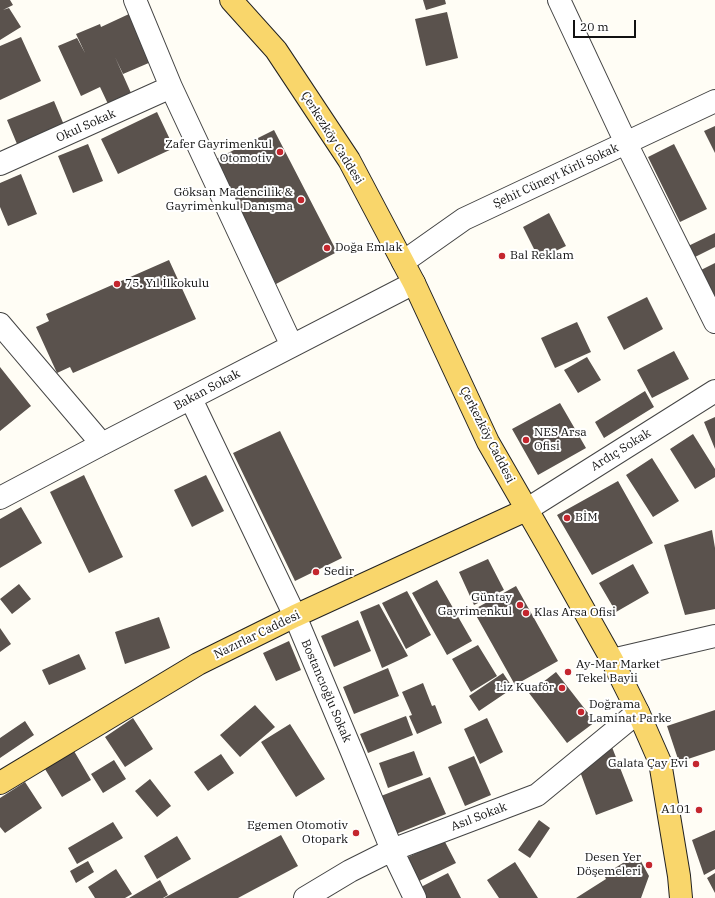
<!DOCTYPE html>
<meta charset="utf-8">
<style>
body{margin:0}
#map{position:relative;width:715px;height:898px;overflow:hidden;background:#fffdf5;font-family:"IBM Plex Serif",serif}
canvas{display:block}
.scale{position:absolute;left:573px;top:20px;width:63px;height:18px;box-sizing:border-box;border:2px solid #111;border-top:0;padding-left:5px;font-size:12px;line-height:14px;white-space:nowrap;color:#111;-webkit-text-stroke:3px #fff;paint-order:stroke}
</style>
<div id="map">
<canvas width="715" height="898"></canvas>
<div class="scale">20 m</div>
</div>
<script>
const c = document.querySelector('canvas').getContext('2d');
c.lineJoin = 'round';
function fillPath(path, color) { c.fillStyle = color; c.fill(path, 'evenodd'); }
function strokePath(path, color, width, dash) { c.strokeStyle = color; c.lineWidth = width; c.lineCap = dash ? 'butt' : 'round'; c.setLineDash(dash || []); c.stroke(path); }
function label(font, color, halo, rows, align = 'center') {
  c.font = font + ' "IBM Plex Serif",serif'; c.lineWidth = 4; c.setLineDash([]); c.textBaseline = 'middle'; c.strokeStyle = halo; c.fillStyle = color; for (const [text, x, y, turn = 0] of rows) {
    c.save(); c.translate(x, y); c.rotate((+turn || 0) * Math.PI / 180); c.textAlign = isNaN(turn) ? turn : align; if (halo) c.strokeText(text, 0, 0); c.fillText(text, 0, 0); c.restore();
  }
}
fillPath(new Path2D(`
 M0 0H10L13 5 3 10 9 8 21 27 0 40Z
 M423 0H445L446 4 426 10Z
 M447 12 458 58 426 66 415 19Z
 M129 14 151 62 123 74 115 57 131 93 108 104 100 87 81 96 58 46 77 38 85 53 76 34 100 24 101 27Z
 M21 37 41 81 0 100V46Z
 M54 101 64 125 17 144 7 120Z
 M157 112 174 148 118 174 101 139Z
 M715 126V153L704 131Z
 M274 130 337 252 276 284 212 161Z
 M88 144 103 181 73 193 58 156Z
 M674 144 707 209 680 222 648 157Z
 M21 174 37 214 8 226 0 207V183Z
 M549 213 566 246 539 259 523 227Z
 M715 233V247L687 261 682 249Z
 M169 260 196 319 73 373 70 367 57 373 36 327 49 321 46 314Z
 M715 263V303L699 271Z
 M647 297 663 329 624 350 607 317Z
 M577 322 591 352 555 368 541 338Z
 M674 351 689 379 652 398 637 370Z
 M587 357 601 380 578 393 564 370Z
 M0 367 31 406 0 431Z
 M645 391 654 407 604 438 595 422Z
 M560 403 586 448 538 475 512 429Z
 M715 417V449L704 422Z
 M280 431 342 558 295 581 233 453Z
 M693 434 715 469V477L695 489 670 449Z
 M652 458 679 501 653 517 626 475Z
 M84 475 123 557 89 573 50 492Z
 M206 475 224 511 192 527 174 490Z
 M618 481 653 543 592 575 557 515Z
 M21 507 42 543 0 568V519Z
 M712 530 715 548V609L685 615 664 545Z
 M488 559 504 590 474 605 459 572Z
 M633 564 649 593 616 612 599 583Z
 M437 580 472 641 447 655 412 593Z
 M19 584 31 599 12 614 0 599Z
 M516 586 558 661 515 685 473 610Z
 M407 591 431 635 406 649 382 603Z
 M379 604 408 656 382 668 360 612Z
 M159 617 170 648 125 664 115 632Z
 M358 620 371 651 334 667 321 636Z
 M0 628 11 644 0 652Z
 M289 641 301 670 276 681 263 653Z
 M478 645 497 676 471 692 452 659Z
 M79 654 86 669 49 685 42 670Z
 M388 668 399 696 354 714 343 687Z
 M556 672 595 722 567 743 529 693Z
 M503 673 513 688 479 711 469 696Z
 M423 683 432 706 435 705 442 723 417 734 409 716 412 715 402 692Z
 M255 705 275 727 240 757 220 735Z
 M715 710V750L679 762 667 726Z
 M406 716 413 735 368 753 360 734Z
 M133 718 153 749 125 767 105 737Z
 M487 718 503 752 480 764 464 729Z
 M25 721 34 735 0 758V738Z
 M290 724 325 779 296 797 261 742Z
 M610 742 633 801 596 815 578 766Z
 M74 751 91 780 62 797 45 769Z
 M414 751 423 775 388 788 379 763Z
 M221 754 234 773 208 791 194 772Z
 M474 756 491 795 465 806 448 767Z
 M114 760 126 779 103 793 91 774Z
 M430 777 446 814 396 834 381 796Z
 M150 779 171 806 157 817 135 791Z
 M25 782 42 808 5 833 0 827V798Z
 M539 820 550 828 530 858 518 850Z
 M113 822 123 838 77 864 68 848Z
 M715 830V869L704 875 692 840Z
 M281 835 298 866 238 898H164Z
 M177 836 191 859 157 879 144 856Z
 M444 840 456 863 417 882 406 858Z
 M637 854 649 876 641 898H576L606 879 604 875Z
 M88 861 94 872 76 883 70 871Z
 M515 862 538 898H499L487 880Z
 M116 869 132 894 125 898H95L88 887Z
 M448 873 461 898H425L419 888Z
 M715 873V893L707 878Z
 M160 880 168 895 163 898H129Z`), '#5a524d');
const street = new Path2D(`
 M135 0 171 87 292 346
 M559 0 626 143 715 322
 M0 164 171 87
 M403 262 464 219 715 101
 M0 324 102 444
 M191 399 295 616 352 752 392 850 415 898
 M0 498 102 444 414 283
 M526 510 715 391
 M612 660 715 636
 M305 898 350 871 392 850 537 795 638 712`);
const primary = new Path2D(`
 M231 0 276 50 349 160 414 283 488 442 549 548 612 660 638 712 660 762 679 876 681 898
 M0 783 198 664 295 616 526 510`);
strokePath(street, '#444', 24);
strokePath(primary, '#222', 24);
strokePath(street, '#fff', 22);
strokePath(primary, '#f9d66b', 22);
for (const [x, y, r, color] of [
 [280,152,4,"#c4262e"],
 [301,200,4,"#c4262e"],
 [327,248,4,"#c4262e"],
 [502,256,4,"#c4262e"],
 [117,284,4,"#c4262e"],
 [526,440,4,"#c4262e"],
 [567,518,4,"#c4262e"],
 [316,572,4,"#c4262e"],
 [520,605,4,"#c4262e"],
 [526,613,4,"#c4262e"],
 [568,672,4,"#c4262e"],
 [562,688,4,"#c4262e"],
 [581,712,4,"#c4262e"],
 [696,764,4,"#c4262e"],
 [699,810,4,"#c4262e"],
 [356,833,4,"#c4262e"],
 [649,865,4,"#c4262e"]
]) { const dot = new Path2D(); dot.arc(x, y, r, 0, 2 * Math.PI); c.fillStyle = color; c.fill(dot); strokePath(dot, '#fff', 1.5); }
label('12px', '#111', '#fff', [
 ["Okul Sokak",86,126,-24],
 ["Çerkezköy Caddesi",332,138,58],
 ["Şehit Cüneyt Kirli Sokak",556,176,-25],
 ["Bakan Sokak",207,390,-28],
 ["Çerkezköy Caddesi",487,435,63],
 ["Ardıç Sokak",621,450,-32],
 ["Nazırlar Caddesi",257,635,-26],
 ["Bostancıoğlu Sokak",326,691,67],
 ["Asıl Sokak",479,817,-21]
]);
label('12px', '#111', '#fff', [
 ["Zafer Gayrimenkul",272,145,"right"],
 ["Otomotiv",272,159,"right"],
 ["Göksan Madencilik &",293,193,"right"],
 ["Gayrimenkul Danışma",293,207,"right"],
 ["Doğa Emlak",335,248],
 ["Bal Reklam",510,256],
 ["75. Yıl İlkokulu",125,284],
 ["NES Arsa",534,433],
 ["Ofisi",534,447],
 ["BİM",575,518],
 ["Sedir",324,572],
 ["Güntay",512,598,"right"],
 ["Gayrimenkul",512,612,"right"],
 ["Klas Arsa Ofisi",534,613],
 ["Ay-Mar Market",576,665],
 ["Tekel Bayii",576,679],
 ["Liz Kuaför",554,688,"right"],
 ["Doğrama",589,705],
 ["Laminat Parke",589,719],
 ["Galata Çay Evi",688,764,"right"],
 ["A101",691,810,"right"],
 ["Egemen Otomotiv",348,826,"right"],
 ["Otopark",348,840,"right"],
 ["Desen Yer",641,858,"right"],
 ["Döşemeleri",641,872,"right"]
], 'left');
</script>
